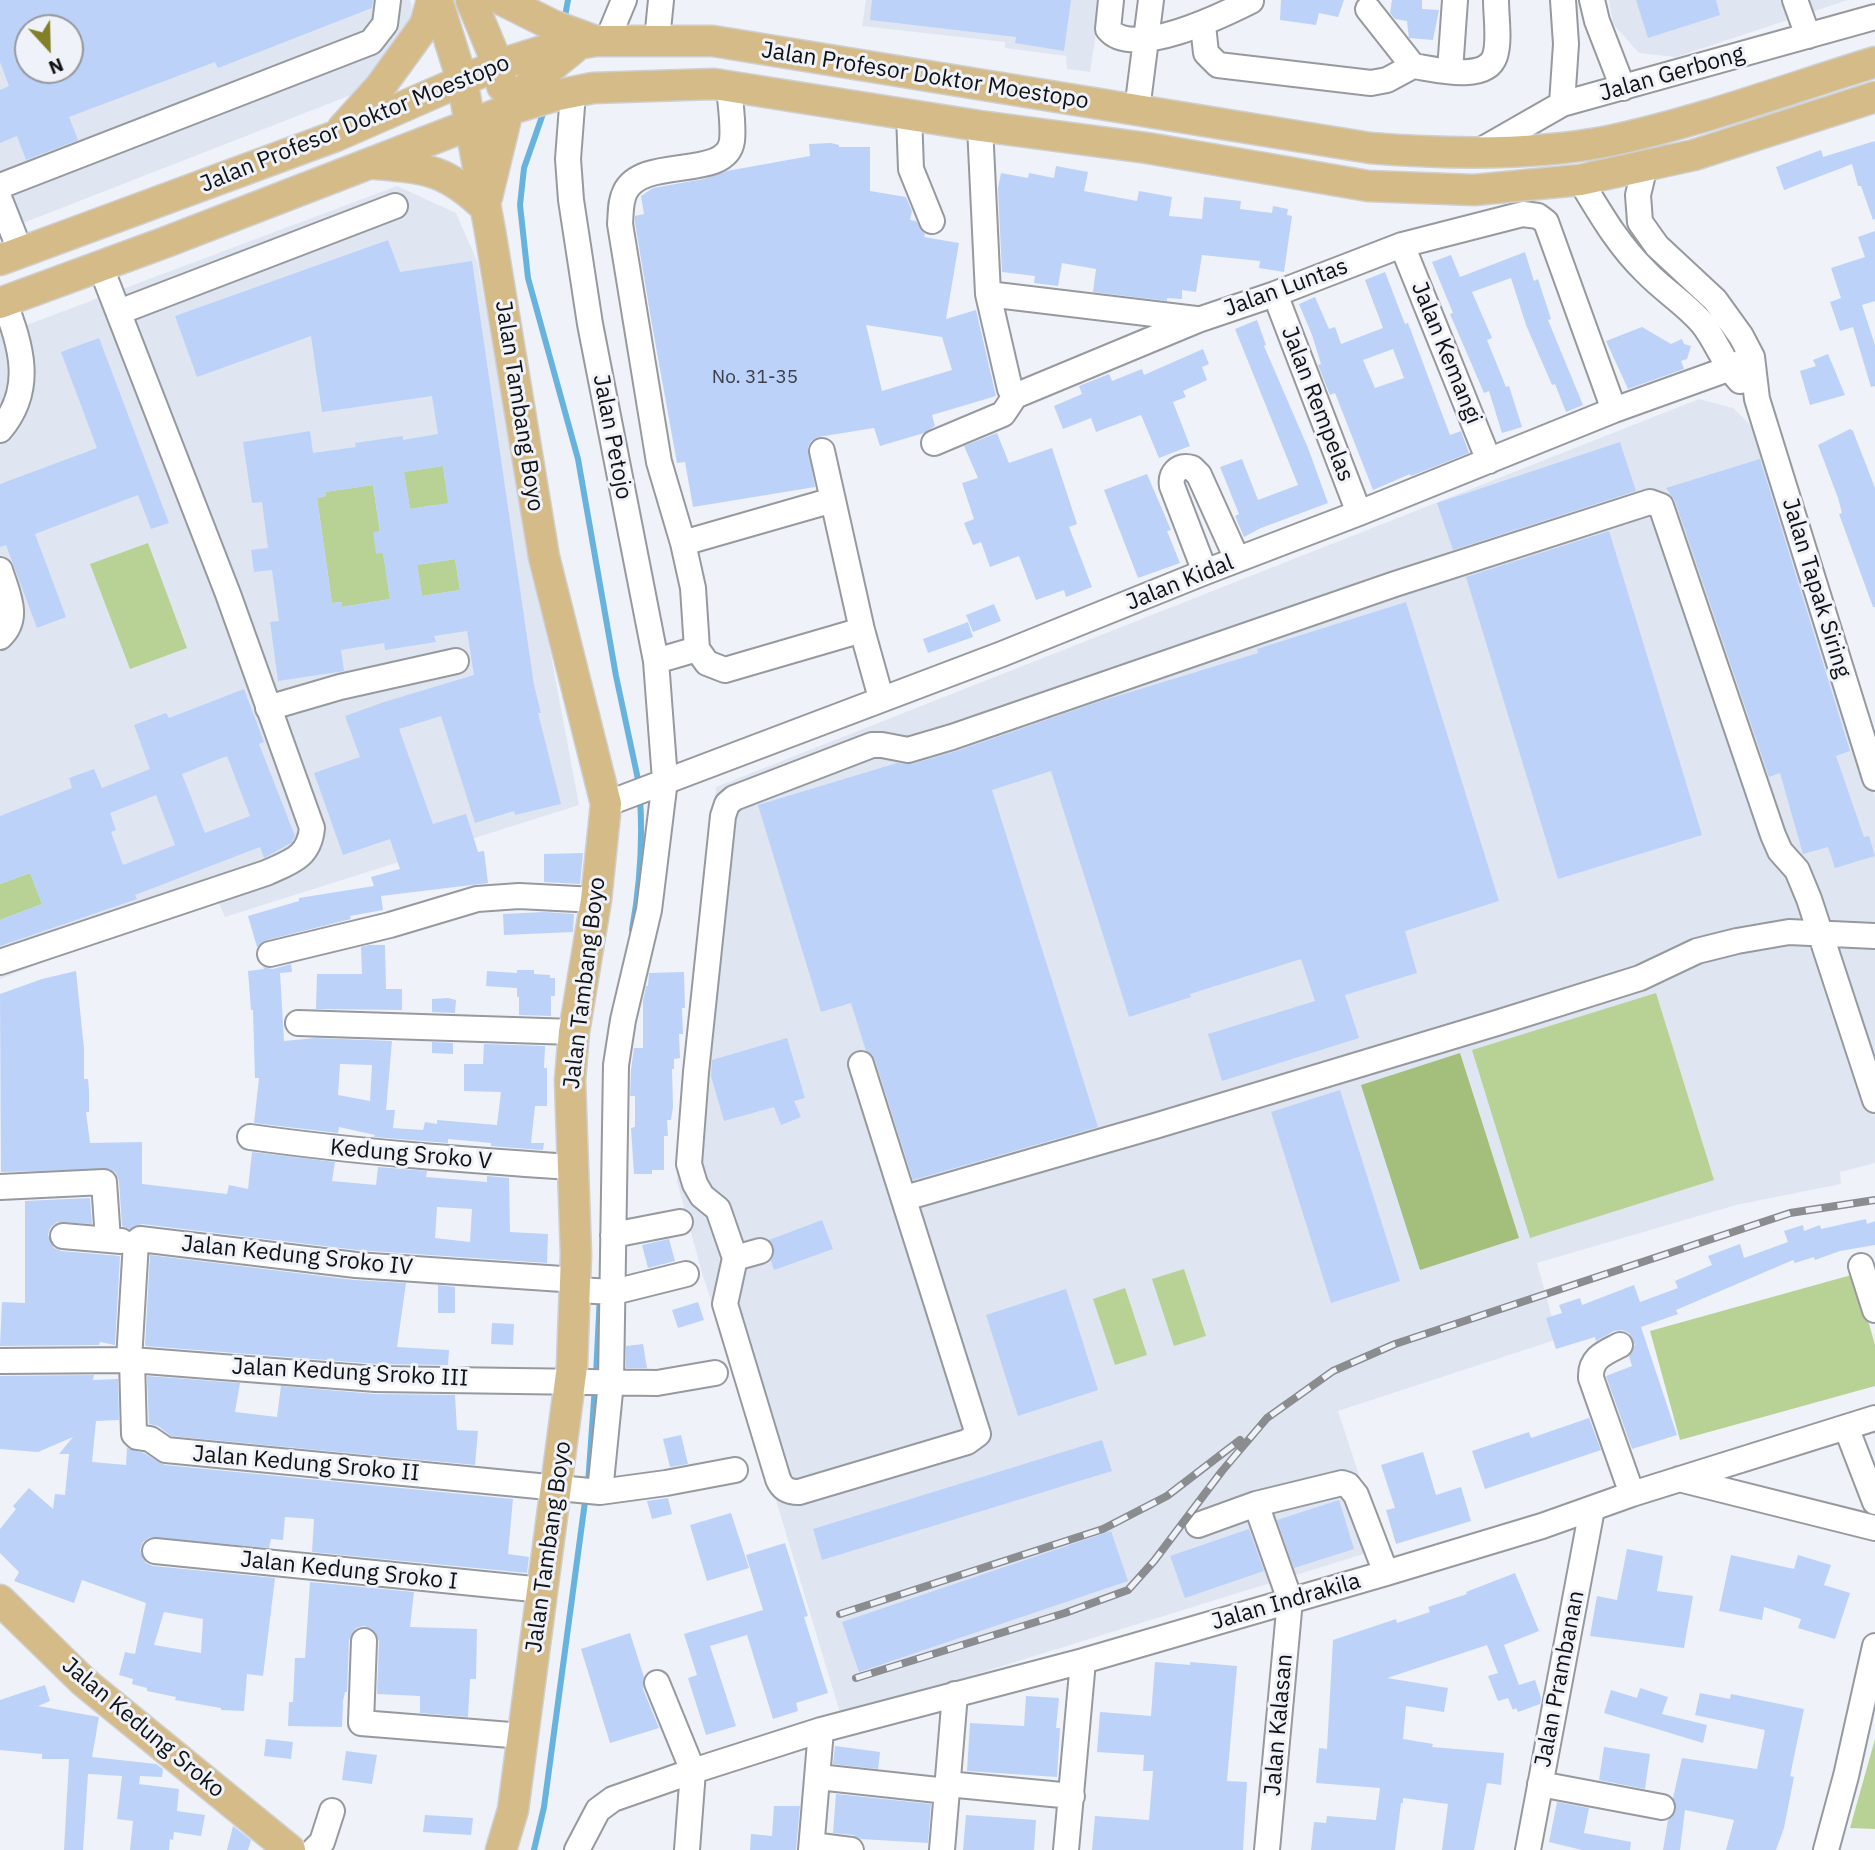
<!DOCTYPE html>
<style>
body{margin:0}
#map{position:relative;width:1875px;height:1850px;overflow:hidden;background:#eff2f8;font-family:"IBM Plex Sans",sans-serif}
canvas{display:block}
.north{position:absolute;left:14px;top:14px;width:70px;height:70px;box-sizing:border-box;background:#eff2f8;border:2px solid #96989c;border-radius:50%;rotate:158deg;font-size:19px;font-weight:700;line-height:28px;text-align:center;color:#101113}
.north::after{content:'';display:block;margin:auto;width:24px;height:32px;background:#818028;clip-path:polygon(50% 0,100% 100%,50% 72%,0 100%)}
</style>
<div id="map">
<canvas width="1875" height="1850"></canvas>
<div class="north">N</div>
</div>
<script>
const c = document.querySelector('canvas').getContext('2d');
c.lineJoin = 'round';
function fillPath(path, color) { c.fillStyle = color; c.fill(path, 'evenodd'); }
function strokePath(path, color, width, dash) { c.strokeStyle = color; c.lineWidth = width; c.lineCap = dash ? 'butt' : 'round'; c.setLineDash(dash || []); c.stroke(path); }
function label(font, color, halo, rows, align = 'center') {
  c.font = font + ' "IBM Plex Sans",sans-serif'; c.lineWidth = 6; c.setLineDash([]); c.textBaseline = 'middle'; c.strokeStyle = halo; c.fillStyle = color; for (const [text, x, y, turn = 0] of rows) {
    c.save(); c.translate(x, y); c.rotate((+turn || 0) * Math.PI / 180); c.textAlign = isNaN(turn) ? turn : align; if (halo) c.strokeText(text, 0, 0); c.fillText(text, 0, 0); c.restore();
  }
}
fillPath(new Path2D(`
 M0 0H410L412 5 408 32 369 88 0 232ZM28 28H70V70H28Z
 M866 0H1101L1090 72 1067 69 1066 56 1005 48V42L862 26Z
 M1609 0H1848L1676 57 1639 53 1613 24Z
 M397 186 456 213 477 261 579 805 225 917 216 896 0 979V335Z
 M1699 399 1733 408 1765 439 1875 796V1163L1840 1172 1841 1184 1736 1205 1537 1263 1558 1339 1338 1411 1383 1548 841 1716 772 1487 702 1273 677 1181 682 1086 706 901 716 787Z`), '#dfe6f2');
fillPath(new Path2D(`
 M443 466 451 520 435 505 410 509 404 472Z
 M373 485 390 599 342 607 341 602 332 603 317 498 326 496 325 492Z
 M148 543 187 648 130 669 90 564Z
 M455 559 460 590 422 596 417 565Z
 M30 873 42 904 0 920V884Z
 M1656 993 1714 1180 1530 1238 1472 1050Z
 M1184 1269 1206 1336 1174 1346 1152 1279Z
 M1855 1274 1875 1345V1386L1680 1440 1650 1331Z
 M1125 1288 1147 1355 1115 1365 1093 1299Z
 M1875 1739V1829L1850 1828Z`), '#b8d295');
fillPath(new Path2D(`
 M1460 1053 1519 1238 1420 1270 1361 1085Z`), '#a3bf7b');
strokePath(new Path2D(`
 M564 22 568 0
 M545 108 524 168 520 205 528 278 578 459 616 676 639 784
 M632 930C640 885 643 843 640 798
 M596 1375 600 1295
 M588 1484 595 1386
 M534 1850 544 1807 586 1494`), '#67b3de', 6);
fillPath(new Path2D(`
 M0 0H373L372 8 218 68 215 62 69 117 78 140 26 160 17 136 0 143V90L9 86 0 62ZM28 28H70V70H28Z
 M872 0H1071L1064 51 1015 43 1016 37 870 20Z
 M1281 0H1344L1338 17 1319 13 1316 25 1280 20Z
 M1392 0H1422V9L1439 10 1433 40 1409 38 1407 21 1395 19 1390 13Z
 M1636 0H1716L1720 15 1648 38Z
 M1875 141V219L1873 220 1861 186H1858L1852 164 1784 190 1776 167 1821 150 1823 157Z
 M831 143 839 145V147H870V191L906 197 912 211 910 220 916 221 925 234 924 237 959 243 946 319 976 310 996 396 932 415 935 426 924 433 880 446 874 428 818 437 811 441 808 447 815 487 693 507 685 462 677 463 652 325 635 223V216L644 214 641 196 653 188 704 179 727 171 810 156 809 144ZM866 325 942 337 952 370 882 391Z
 M1056 166 1088 172 1084 191 1137 201 1139 191 1172 197 1169 216 1202 219 1204 197 1241 201 1240 209 1272 213 1273 206 1288 209 1287 215 1292 216 1284 272 1259 268 1260 261 1202 255 1196 292 1182 290V299L1167 298V301L1093 292 1096 269 1062 263 1058 286 1034 283 1035 276 1002 272 998 188 1001 173 1028 178 1029 173 1054 178Z
 M1875 231V301L1862 305 1875 345V386L1871 387 1853 327 1840 331 1830 302 1841 298 1831 268 1865 257 1858 237Z
 M388 240 400 272 472 261 534 685 541 713H538L561 804 515 815 514 811 475 823 441 716 399 729 433 824 466 814 478 852 484 851 488 883 381 896 383 910 350 916 351 919 267 940 257 947 248 916 299 901V898L374 886 371 877 400 869 390 839 343 855 314 773 360 757 345 716 384 702 474 675 467 631 434 636 436 642 385 650 384 643 341 650 344 671 278 681 270 622 279 621 272 570 254 572 251 550 268 548 262 502 252 503 243 442 310 431 313 453 356 447 355 443 403 436V440L438 434 432 396 322 412 311 336 197 377 175 316ZM443 466 448 503 410 509 404 472ZM373 485 380 531 373 532 376 554 383 553 390 599 342 607V602L332 603 317 498 326 496 325 492ZM455 559 460 590 422 596 417 565Z
 M1525 252 1534 281 1538 279 1551 319 1548 320 1583 405 1566 412 1555 384 1552 385 1526 325 1511 278 1472 292 1492 338 1487 340 1506 387 1509 386 1522 427 1502 433 1489 391 1484 393 1450 314 1453 313 1432 262 1451 255 1460 277Z
 M1385 272 1405 324 1408 323 1450 435 1461 431 1469 453 1411 476 1410 474 1373 490 1335 393 1330 395 1318 365 1321 364 1312 335 1299 304 1315 297 1329 329 1335 327 1341 344 1383 328 1365 280ZM1393 349 1404 378 1375 388 1363 360Z
 M1257 320 1266 345 1264 346 1308 448 1328 503 1261 528 1244 537 1235 516 1239 514 1220 467 1242 459 1258 500 1298 485 1235 329Z
 M1642 327 1671 344 1682 339 1684 344 1691 346 1687 359 1681 361 1684 369 1628 389 1606 341Z
 M99 338 169 523 151 529 138 495 35 534 66 617 37 628 6 545 0 547V484L97 448 61 352Z
 M1203 349 1209 364 1202 367 1207 380 1183 391 1186 397 1173 402 1190 446 1159 458 1141 415 1096 432 1091 418 1063 429 1054 406 1082 394 1079 386 1109 374 1112 381 1142 369 1144 375Z
 M1828 354 1845 395 1810 405 1800 371 1816 366 1813 360Z
 M1850 429 1853 431 1875 488V607H1873L1839 514 1842 513 1838 498 1818 445Z
 M997 433 1009 463 1052 448 1077 524 1069 527 1092 587 1066 597 1064 590 1036 600 1019 556 990 567 981 542 973 545 964 523 974 519 962 483 978 478 964 446Z
 M1620 442 1636 491 1453 550 1437 503Z
 M1760 459 1850 751 1836 756 1864 837 1869 836 1875 856 1835 868 1828 847 1803 854 1780 773 1769 777 1675 501 1666 488Z
 M1147 474 1171 530 1167 531 1180 563 1138 578 1104 490Z
 M1609 531 1702 835 1558 879 1466 577Z
 M1406 602 1499 901 1405 931 1417 973 1345 995 1359 1038 1222 1081 1208 1034 1315 1001 1301 959 1190 994 1191 997 1129 1017 1051 771 992 790 1098 1127 913 1180 875 1060 866 1051 851 1003 821 1012 758 805 897 763 912 764 957 751 1098 702 1258 653 1257 649Z
 M994 604 1001 621 973 632 966 615Z
 M968 622 973 637 928 653 923 639Z
 M244 689 264 742 259 744 295 836 291 843 264 858 260 847 135 895 137 899 0 946V920L42 904 30 873 0 884V816L72 788 69 778 94 769 102 788 150 769 134 725 166 713 169 718ZM227 756 250 816 205 833 182 774ZM156 795 175 845 123 865 111 832 116 830 110 813Z
 M583 853 580 884 544 882V854Z
 M545 912 574 914 573 932 504 935 503 914Z
 M369 945H385L386 989H402V1010L316 1009 317 974H362L361 947Z
 M291 964 292 972 280 973 284 1041 315 1038 392 1041 386 1110H395L393 1128 423 1130 425 1122 437 1124V1120L497 1125 501 1092 464 1091V1064H483L484 1044 545 1046 544 1068H547V1106H535L531 1143H544L543 1150 491 1146V1143L448 1139V1143L374 1137 375 1135 339 1127 338 1133 254 1123 259 1078H255L253 1010H251L248 971 264 969 263 967 273 969ZM340 1064 372 1065 370 1101 338 1095Z
 M517 970H534V974L550 975V978H555V996H551V1016L519 1015V997H517V988L486 986 487 971 517 973Z
 M76 971 84 1049V1079H88L89 1091V1112H86L90 1143 142 1142V1184L227 1194 229 1185 248 1189 252 1152 335 1162 332 1181 376 1185 378 1167 427 1171 426 1177 487 1182V1176L509 1178 510 1232 548 1234 547 1263 357 1250 142 1224 129 1229 122 1226 119 1181 116 1173 110 1169 1 1172 0 994 42 979ZM437 1207 472 1209 470 1242 435 1238Z
 M684 972 685 1008H682L683 1034H679L680 1058 674 1059V1069H672L673 1107 671 1120H667L668 1136H664V1170H652V1174H634L631 1128 635 1127V1096H630L631 1070 634 1048H643V1001L646 986H648L649 973Z
 M448 998 456 1000 455 1013 432 1012V999Z
 M787 1038 805 1098 794 1101 801 1117 781 1125 774 1107 724 1121 711 1076 712 1060Z
 M432 1042 453 1043V1054L432 1053Z
 M1340 1090 1400 1281 1331 1303 1271 1112Z
 M90 1198 92 1224 57 1222 50 1228 48 1235 54 1248 61 1251 120 1256 115 1345 100 1342 99 1345 0 1346 2 1302 25 1303V1201Z
 M1866 1219 1867 1224 1875 1221V1245L1840 1251 1815 1260 1814 1257 1795 1263 1793 1260 1676 1310 1678 1314 1641 1327 1677 1435 1632 1449 1606 1376 1632 1366 1629 1356 1635 1345 1629 1333 1622 1330 1614 1331 1596 1341 1595 1337 1556 1349 1546 1318 1562 1313 1559 1305 1580 1298 1582 1305 1634 1285 1640 1302 1678 1288 1675 1281 1712 1265 1708 1256 1740 1244 1744 1258 1788 1242 1784 1231 1803 1225 1804 1231 1820 1225 1821 1229Z
 M822 1220 833 1249 774 1270 771 1261 774 1248 769 1240Z
 M669 1239 675 1261 648 1268 642 1245Z
 M150 1255 354 1280 406 1283 397 1347 449 1350 448 1365 377 1364 145 1346Z
 M438 1285 455 1287V1313H438Z
 M1066 1289 1098 1390 1018 1416 986 1315Z
 M698 1302 704 1320 678 1328 672 1310Z
 M492 1323 514 1324 513 1345 491 1344Z
 M643 1344 647 1368H626V1346Z
 M94 1375 93 1380 118 1379 119 1420 96 1421 92 1462 126 1465 127 1448 144 1453 165 1465 513 1499 508 1554 529 1557 527 1573 312 1552 314 1519 285 1517 283 1540 271 1539 269 1548 150 1537 143 1542 140 1550 146 1563 153 1566 275 1578 263 1676 247 1674 244 1711 221 1710V1708L175 1700 176 1697 147 1691V1688L132 1684 133 1679 119 1675 125 1652 135 1654 146 1603 82 1580 74 1603 14 1581 19 1572 0 1553V1529L16 1509 13 1506 29 1488 53 1509 55 1494 65 1495 69 1454H59L73 1437 38 1452 0 1449V1376ZM164 1612 203 1619 201 1653 154 1645Z
 M147 1376 240 1383 235 1412 277 1417 281 1386 375 1394 455 1395 457 1430 478 1431 475 1465 171 1436 158 1426 149 1424Z
 M1589 1418 1601 1450 1485 1489 1472 1451 1529 1432 1531 1438Z
 M681 1435 688 1464 670 1467 663 1439Z
 M1102 1440 1112 1471 822 1560 813 1529Z
 M1423 1452 1436 1495 1461 1487 1471 1521 1396 1544 1386 1510 1395 1508 1381 1465Z
 M668 1498 672 1514 652 1519 647 1501Z
 M1339 1500 1354 1549 1294 1568 1277 1520Z
 M731 1513 749 1568 707 1581 690 1525Z
 M1249 1529 1264 1571 1185 1598 1170 1556Z
 M1111 1531 1128 1581 859 1672 842 1622Z
 M785 1543 808 1616 804 1617 828 1693 796 1703 798 1711 773 1719 747 1635 710 1646 736 1726 706 1735 688 1678 697 1675 684 1634 763 1610 746 1555Z
 M1627 1549 1663 1556 1657 1591 1693 1596 1684 1648 1590 1636 1597 1596 1617 1600Z
 M1731 1555 1794 1569 1798 1555 1831 1565 1824 1585 1850 1593 1835 1639 1798 1628 1801 1619 1764 1607 1762 1620 1719 1611Z
 M1515 1573 1539 1631 1504 1645 1519 1685 1535 1680 1541 1698 1540 1704 1518 1712 1516 1708 1513 1710 1508 1698 1498 1701 1488 1676 1498 1673 1487 1645 1387 1678 1448 1688 1444 1712 1406 1706 1403 1739 1433 1744 1432 1747 1504 1753 1501 1785 1487 1783 1474 1850H1442L1448 1804 1403 1798V1803H1401L1395 1850H1311L1314 1822 1326 1823 1327 1816 1376 1820 1380 1788 1316 1783 1319 1748 1327 1749 1333 1640 1396 1619 1397 1623 1430 1612 1428 1607 1467 1594 1466 1592Z
 M310 1582 414 1592 410 1627 477 1629 476 1679H470L468 1717 420 1713V1696L377 1694 379 1641 372 1629 364 1626 356 1628 349 1640 347 1692H345L343 1701 342 1727 288 1726 289 1702H293L295 1658H305Z
 M630 1633 644 1677 643 1689 659 1728 610 1743 581 1649Z
 M1155 1662 1190 1665V1662L1237 1666 1227 1781 1247 1782 1243 1850H1092L1095 1816 1149 1820 1153 1771H1143L1144 1755 1097 1752 1100 1712 1151 1716Z
 M45 1685 50 1701 38 1706 99 1717 92 1757 156 1764 163 1769 162 1777 140 1776 139 1784 179 1789 177 1811 205 1815 201 1836 174 1832 173 1840 170 1839 169 1850H130L133 1821 117 1819 122 1776 88 1774 83 1850H64L69 1759H42V1754L0 1750V1700Z
 M1640 1688 1668 1697 1662 1714 1707 1725 1703 1743 1604 1713 1611 1690 1637 1698Z
 M1700 1693 1730 1699 1731 1694 1804 1709 1790 1776 1794 1777 1784 1828 1776 1850H1726L1734 1820 1685 1810 1680 1850H1663L1668 1820 1676 1810 1673 1798 1682 1758 1757 1769 1765 1730 1695 1715Z
 M1026 1696 1059 1698 1056 1728H1060L1057 1777 967 1771 970 1723 1024 1726Z
 M266 1739 293 1742 291 1759 264 1756Z
 M835 1746 880 1752 878 1769 833 1764Z
 M1604 1747 1650 1754 1645 1789 1599 1780Z
 M346 1751 377 1755 372 1784 342 1780Z
 M836 1794 931 1804 928 1843 861 1839 853 1835 833 1833Z
 M1557 1802 1589 1808 1584 1833 1631 1842 1630 1850H1582L1549 1842Z
 M774 1806H800L796 1850H750L751 1834 772 1836Z
 M425 1815 473 1818 471 1835 423 1832Z
 M966 1815 1036 1820 1034 1850H963Z
 M233 1826 251 1840 248 1850H227Z`), '#bcd2f9');
const minor = new Path2D(`
 M1111 0 1108 29C1132 60 1223 15 1251 1
 M1592 0 1597 21 1623 88
 M1795 0 1808 36
 M1203 25 1206 53 1218 65 1371 83 1387 80 1413 66 1368 9
 M657 40 661 0
 M607 41 624 0
 M1413 66C1434 69 1486 83 1495 56 1500 40 1496 17 1496 0
 M1450 71 1455 0
 M729 86C730 103 734 124 732 141 726 181 643 155 625 192 620 202 621 213 620 224L659 462 683 543 693 588 697 649 707 663 725 670 862 630
 M573 93 568 159 571 200 590 324 656 661 665 780 649 910 623 1020 616 1065 611 1382 600 1492
 M1562 104 1566 44 1563 0
 M1137 110 1151 0
 M909 114 911 169 932 221
 M980 126 988 294 1010 389 1015 396
 M1478 152 1562 104 1875 17
 M1645 166 1638 195 1640 222 1657 246 1715 300 1741 336 1752 357 1757 399 1875 778
 M1580 180C1600 213 1618 245 1646 272 1663 290 1686 304 1702 323 1717 341 1723 364 1740 381
 M0 186 371 42 385 24 388 0
 M0 200 21 253
 M1402 245 1489 461
 M988 294 1196 319
 M1275 294 1359 513
 M119 312 395 206
 M0 430C35 389 21 346 4 301
 M934 443 1003 414 1015 396 1198 320 1275 294 1402 245 1523 214 1538 216 1546 222 1614 410
 M822 451 862 630 881 698
 M683 543 833 500
 M0 570C7 593 21 618 0 637
 M1205 572 1172 486C1170 474 1178 464 1192 468L1199 475 1237 559
 M656 661 697 649
 M268 708 340 687 456 661
 M606 804 1002 654 1205 572 1359 513 1614 410 1728 369 1752 357
 M270 954 390 925 477 899 519 896 596 900
 M0 962 266 873C290 862 309 858 312 828L228 594 100 265
 M298 1023 574 1032
 M861 1064 978 1434 967 1442 799 1492C788 1492 782 1489 778 1479L725 1304 735 1258 718 1209 702 1196 695 1184 689 1164 696 1072 723 816 727 804 734 798 872 745H882L908 750 952 737 1395 584 1650 502 1661 506 1773 835 1780 851 1797 870 1809 899 1875 1100
 M250 1137C357 1152 465 1160 572 1167
 M0 1187 104 1182 108 1240
 M905 1198 1155 1126 1500 1022 1640 978 1697 951 1737 941 1789 932 1875 936
 M613 1235 680 1222
 M63 1236 121 1241
 M735 1258 760 1251
 M1861 1266 1875 1310
 M576 1290 614 1292 686 1274
 M1620 1345C1604 1353 1590 1358 1591 1378L1632 1494
 M129 1360 136 1242 140 1239 356 1265 577 1280
 M132 1360 134 1434 137 1437 150 1439 166 1450 600 1492 666 1483 735 1470
 M0 1361 132 1360 376 1379 657 1383 715 1373
 M1846 1427 1875 1502
 M1679 1479 1875 1528
 M1256 1504 1290 1600 1267 1850
 M1198 1525 1256 1504 1342 1483 1348 1485 1356 1495 1386 1573
 M155 1551 543 1590
 M364 1641 361 1723 523 1736
 M657 1683 693 1771 687 1850
 M818 1777 947 1791
 M947 1784 1072 1796
 M1540 1784 1662 1807
 M812 1845 851 1850
 M314 1850 322 1842 332 1811
 M577 1850 598 1810 613 1799 693 1771 821 1730 1083 1661 1386 1573 1542 1526 1632 1494 1875 1418
 M811 1850 821 1730
 M942 1850 955 1694
 M1066 1850 1083 1661
 M1528 1850 1592 1509
 M1826 1850 1846 1776 1875 1646`);
const major = new Path2D(`
 M437 0 462 80 490 231 544 557 606 804 596 900 574 1032 570 1080 576 1255 572 1366 513 1810 501 1850
 M471 0 498 65 502 86
 M502 0 552 25 593 40
 M343 128 380 87 425 25 432 0
 M376 164C428 168 448 171 486 208
 M487 197 508 110 531 83 574 48
 M0 260 336 136 498 65 552 48 596 41H713L1370 148C1446 154 1533 156 1609 141 1699 122 1787 89 1875 62
 M0 303 166 242 508 110 558 95 593 88 714 84 980 126 1147 148 1368 186 1474 190 1580 180 1694 155 1875 97
 M0 1600 84 1682 290 1850`);
strokePath(minor, '#96999e', 28);
strokePath(major, '#cfcfd0', 33);
strokePath(minor, '#fff', 24);
strokePath(major, '#d4bb88', 30);
const rail = new Path2D(`
 M840 1614 1103 1529 1167 1496 1240 1440
 M856 1678 1065 1613 1128 1590 1154 1561 1222 1471 1267 1418 1333 1371 1395 1344 1790 1213 1875 1200`);
strokePath(rail, '#8a8c90', 8);
strokePath(rail, '#eff2f8', 5, [16]);
label('19px', '#3b414c', null, [
 ["No. 31-35",755,378]
]);
label('23px', '#101113', '#eff2f8', [
 ["Jalan Gerbong",1672,74,-16],
 ["Jalan Profesor Doktor Moestopo",925,76,9],
 ["Jalan Profesor Doktor Moestopo",355,124,-22],
 ["Jalan Luntas",1286,288,-20],
 ["Jalan Kemangi",1446,353,68],
 ["Jalan Rempelas",1317,404,69],
 ["Jalan Tambang Boyo",519,406,81],
 ["Jalan Petojo",612,437,79],
 ["Jalan Kidal",1180,583,-22],
 ["Jalan Tapak Siring",1816,588,73],
 ["Jalan Tambang Boyo",585,983,-83],
 ["Kedung Sroko V",411,1155,5],
 ["Jalan Kedung Sroko IV",297,1256,6],
 ["Jalan Kedung Sroko III",350,1373,3],
 ["Jalan Kedung Sroko II",306,1464,5],
 ["Jalan Tambang Boyo",549,1547,-82],
 ["Jalan Kedung Sroko I",349,1571,6],
 ["Jalan Indrakila",1286,1602,-16],
 ["Jalan Prambanan",1560,1679,-79],
 ["Jalan Kalasan",1279,1725,-85],
 ["Jalan Kedung Sroko",143,1728,40]
]);
</script>
